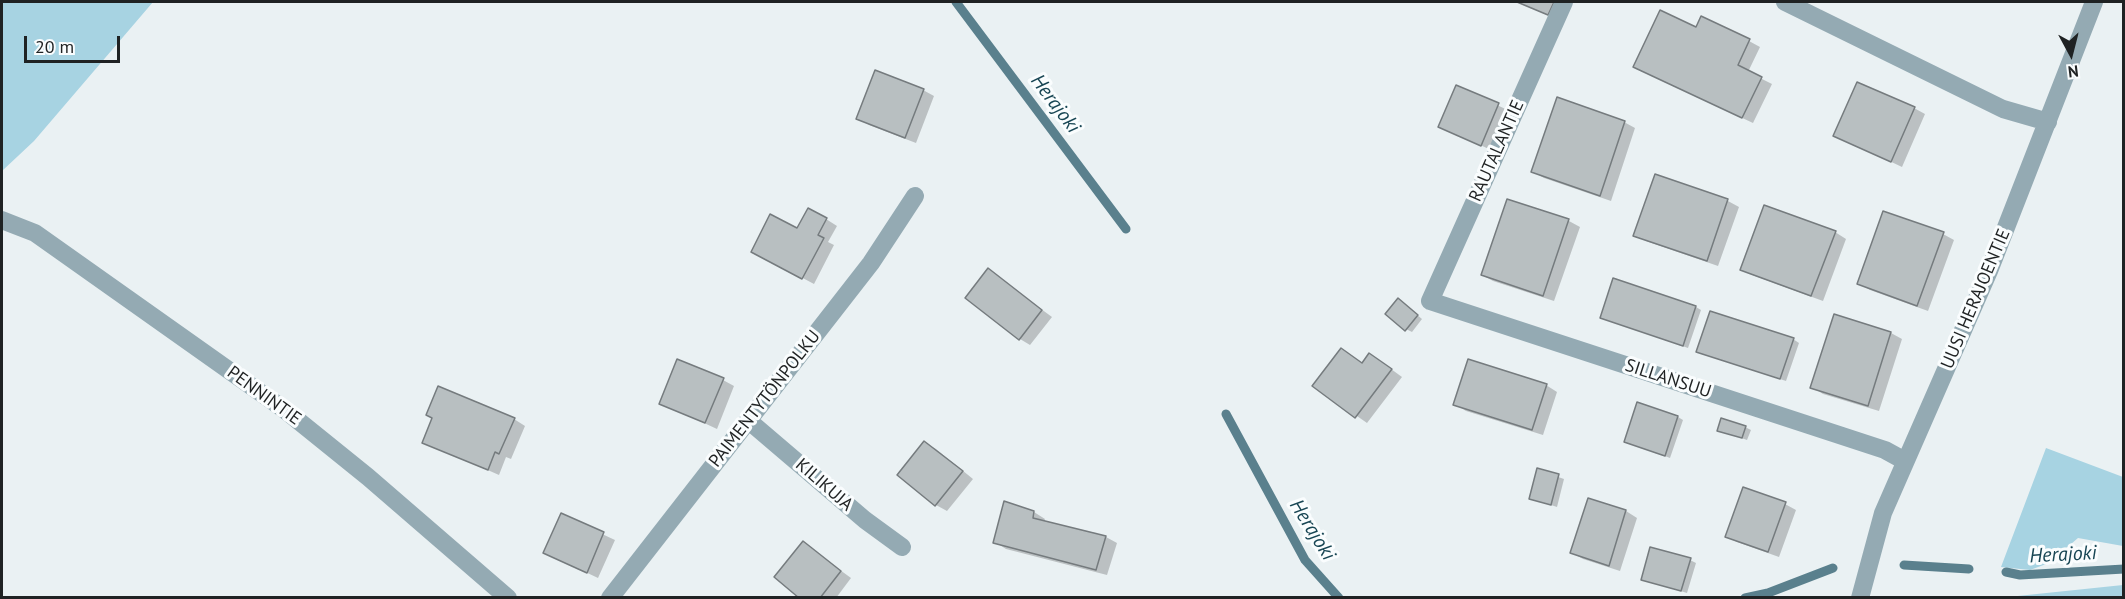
<!DOCTYPE html>
<meta charset="utf-8">
<style>
body{margin:0}
#map{position:relative;width:2125px;height:599px;overflow:hidden;background:#eaf1f3;font-family:"PT Sans",sans-serif}
canvas{display:block}
.frame{position:absolute;inset:0;border:3px solid #1f2223;pointer-events:none}
.north{position:absolute;left:2041px;top:24px;width:60px;height:60px;-webkit-text-stroke:4px #fafdfe;paint-order:stroke;rotate:173deg;font-size:16px;font-weight:700;line-height:24px;text-align:center;color:#1f2223}
.north::after{content:'';display:block;margin:auto;width:21px;height:27px;background:#1f2223;clip-path:polygon(50% 0,100% 100%,50% 72%,0 100%)}
.scale{position:absolute;left:24px;top:36px;width:96px;height:27px;box-sizing:border-box;border:3px solid #1f2223;border-top:0;padding-left:8px;font-size:18px;line-height:21px;white-space:nowrap;color:#1f2223;-webkit-text-stroke:4px #fafdfe;paint-order:stroke}
</style>
<div id="map">
<canvas width="2125" height="599"></canvas>
<div class="frame"></div>
<div class="north">N</div>
<div class="scale">20 m</div>
</div>
<script>
const c = document.querySelector('canvas').getContext('2d');
c.lineJoin = 'round';
function fillPath(path, color) { c.fillStyle = color; c.fill(path, 'evenodd'); }
function strokePath(path, color, width, dash) { c.strokeStyle = color; c.lineWidth = width; c.lineCap = dash ? 'butt' : 'round'; c.setLineDash(dash || []); c.stroke(path); }
function label(font, color, halo, rows, align = 'center') {
  c.font = font + ' "PT Sans",sans-serif'; c.lineWidth = 6; c.setLineDash([]); c.textBaseline = 'middle'; c.strokeStyle = halo; c.fillStyle = color; for (const [text, x, y, turn = 0] of rows) {
    c.save(); c.translate(x, y); c.rotate((+turn || 0) * Math.PI / 180); c.textAlign = isNaN(turn) ? turn : align; if (halo) c.strokeText(text, 0, 0); c.fillText(text, 0, 0); c.restore();
  }
}
fillPath(new Path2D(`
 M2 2H153L34 141 2 171Z
 M2046 448 2123 477V546L2078 538 2049 563 2030 570 2001 567Z
 M2123 585V597H2008Z`), '#a7d3e2');
fillPath(new Path2D(`
 M1517 2H1567L1559 20Z
 M1696 29 1749 41 1760 47 1748 72 1772 84 1753 123 1646 73Z
 M1457 87 1510 111 1493 151 1440 126Z
 M923 90 934 96 916 143 869 125 858 118Z
 M1914 108 1925 114 1902 167 1845 140Z
 M1624 122 1635 128 1611 201 1544 178 1533 172Z
 M1655 176 1728 201 1739 207 1718 266 1646 241 1635 235Z
 M1508 200 1569 221 1580 227 1554 301 1493 281 1482 275Z
 M826 219 837 226 828 242 834 245 814 284 763 257 798 230Z
 M1835 232 1846 239 1823 301 1752 275 1741 269Z
 M1943 234 1954 240 1928 311 1870 290 1859 284Z
 M988 270 1052 317 1030 345 1020 339Z
 M1403 303 1422 319 1412 332 1406 329Z
 M1696 307 1701 310 1688 348 1602 318Z
 M1835 316 1891 333 1902 339 1879 411 1823 394 1812 387Z
 M1793 339 1799 343 1786 381 1698 352Z
 M1341 350 1363 364 1380 361 1402 377 1367 423 1314 386Z
 M723 380 734 386 717 429 661 403Z
 M1546 385 1557 392 1543 435 1466 411 1455 404Z
 M1678 417 1683 420 1670 458 1626 441Z
 M514 419 525 426 511 459 506 457 499 475 424 442Z
 M1745 427 1751 430 1747 440 1719 430Z
 M925 443 936 449 973 479 947 511 936 505Z
 M1538 470 1564 479 1557 507 1530 498Z
 M1589 500 1626 511 1637 518 1620 571 1583 559 1572 553Z
 M1785 504 1796 510 1779 557 1737 542 1726 536Z
 M1034 512 1045 519 1044 522 1106 537 1117 543 1107 575 1006 549 995 542Z
 M561 515 615 540 598 578 545 553Z
 M803 543 851 578 836 598H801Z
 M1690 560 1696 563 1687 593 1642 579Z`), '#0003');
strokePath(new Path2D(`
 M956 2 1126 229
 M1226 414 1305 560 1339 598
 M1904 565 1969 569
 M2006 572 2020 575 2124 569
 M1745 598 1768 593 1833 568`), '#5a808d', 9);
const building = new Path2D(`
 M1517 2H1554L1548 15Z
 M1660 10 1696 27 1701 16 1750 39 1738 65 1762 77 1742 118 1633 67Z
 M875 70 924 89 905 138 856 119Z
 M1857 82 1915 107 1891 162 1833 136Z
 M1456 85 1499 103 1481 146 1438 127Z
 M1557 97 1625 121 1600 196 1531 172Z
 M1655 174 1728 199 1707 261 1633 236Z
 M1507 199 1569 219 1543 296 1481 275Z
 M1764 205 1836 231 1811 296 1740 270Z
 M808 208 827 218 818 235 824 238 802 279 751 252 770 214 797 228Z
 M1883 211 1944 232 1917 306 1857 284Z
 M988 268 1042 310 1019 340 965 298Z
 M1613 278 1696 306 1683 346 1600 318Z
 M1398 298 1418 315 1405 331 1385 314Z
 M1710 311 1794 338 1780 379 1696 352Z
 M1834 314 1891 332 1868 406 1810 388Z
 M1341 348 1362 363 1369 353 1392 369 1355 418 1312 386Z
 M677 359 724 378 705 423 659 404Z
 M1468 359 1547 384 1532 430 1453 405Z
 M438 386 515 418 499 454 495 452 488 470 422 443 432 418 426 415Z
 M1637 402 1678 416 1665 456 1624 442Z
 M1721 418 1746 426 1742 438 1717 431Z
 M924 441 963 471 935 506 897 475Z
 M1537 468 1559 474 1551 505 1529 499Z
 M1743 487 1786 502 1768 552 1725 537Z
 M1588 498 1626 510 1609 566 1570 553Z
 M1004 501 1034 511 1033 518 1106 536 1096 570 993 543Z
 M561 513 604 532 587 573 543 553Z
 M803 541 841 571 820 598H799L774 577Z
 M1650 547 1691 558 1681 591 1641 580Z`);
fillPath(building, '#b8bfc1');
strokePath(building, '#757b7e', 1.5);
strokePath(new Path2D(`
 M1564 2 1430 301 1885 450 1905 461
 M1785 2 2003 109 2048 122
 M2 220 35 233 285 410 368 477 508 598
 M749 421 865 520 902 547
 M610 598 871 263 915 196
 M1860 598 1883 513 1989 271 2094 2`), '#94aab3', 18);
label('18px', '#1f2223', '#fafdfe', [
 ["RAUTALANTIE",1497,151,-66],
 ["UUSI HERAJOENTIE",1976,299,-67],
 ["SILLANSUU",1668,379,18],
 ["PENNINTIE",264,396,36],
 ["PAIMENTYTÖNPOLKU",765,399,-52],
 ["KILIKUJA",824,485,41]
]);
label('italic 20px', '#184654', '#fafdfe', [
 ["Herajoki",1055,104,53],
 ["Herajoki",1312,530,58],
 ["Herajoki",2063,555,-3]
]);
</script>
